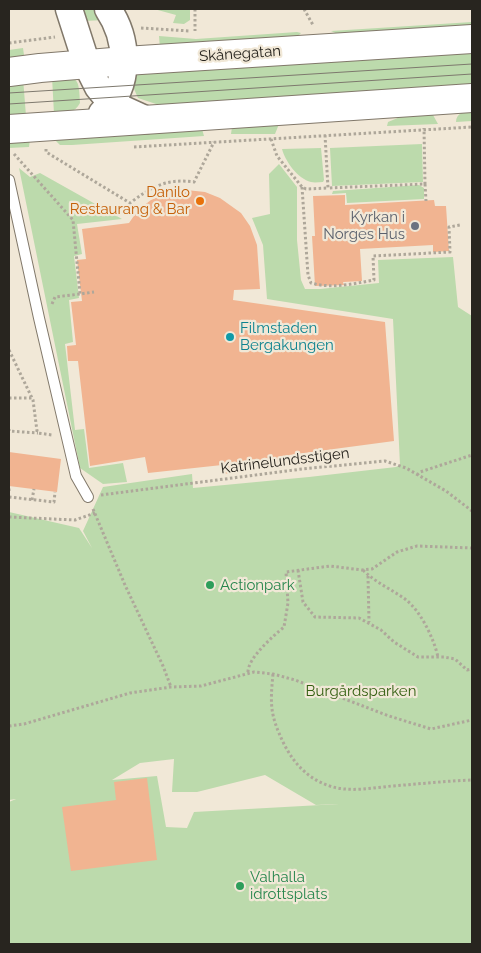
<!DOCTYPE html>
<meta charset="utf-8">
<style>
body{margin:0}
#map{position:relative;width:481px;height:953px;overflow:hidden;background:#f1e8d7;font-family:Raleway,sans-serif}
canvas{display:block}
.frame{position:absolute;inset:0;border:10px solid #28251f;pointer-events:none}
</style>
<div id="map">
<canvas width="481" height="953"></canvas>
<div class="frame"></div>
</div>
<script>
const c = document.querySelector('canvas').getContext('2d');
c.lineJoin = 'round';
function fillPath(path, color) { c.fillStyle = color; c.fill(path, 'evenodd'); }
function strokePath(path, color, width, dash) { c.strokeStyle = color; c.lineWidth = width; c.lineCap = dash ? 'butt' : 'round'; c.setLineDash(dash || []); c.stroke(path); }
function label(font, color, halo, rows, align = 'center') {
  c.font = font + ' Raleway,sans-serif'; c.lineWidth = 4.5; c.setLineDash([]); c.textBaseline = 'middle'; c.strokeStyle = halo; c.fillStyle = color; for (const [text, x, y, turn = 0] of rows) {
    c.save(); c.translate(x, y); c.rotate((+turn || 0) * Math.PI / 180); c.textAlign = isNaN(turn) ? turn : align; if (halo) c.strokeText(text, 0, 0); c.fillText(text, 0, 0); c.restore();
  }
}
fillPath(new Path2D(`
 M81 9H99L104 20 85 21Z
 M154 9H190V20L184 24 173 23 176 15Z
 M472 22V29L342 36 331 31Z
 M297 32 301 33 295 39 160 49 159 36 196 39Z
 M23 48 25 62 9 65V50Z
 M472 50V86L162 106 138 98 131 82 132 72Z
 M52 77C78 76 79 77 80 103 75 113 65 114 54 114Z
 M23 78 26 116 9 117V79Z
 M472 108V121L456 122C456 113 465 111 472 108Z
 M425 112 433 115 438 124 387 126 388 122 405 115Z
 M279 124 275 134H231L232 127Z
 M202 129 204 136 72 145H60L55 140V137Z
 M30 139 29 147 9 148V141Z
 M422 144 423 182 332 186 330 148Z
 M321 148 324 180 323 182C319 182 315 183 311 182 298 179 285 161 282 149Z
 M279 164 297 187V240L301 280 305 289H320L379 283 378 260 453 257 458 307 472 316V944H9V802L16 799 9 800V512L79 528 92 548 83 531 103 487 192 474 193 488 309 477 396 467 400 465 393 319 267 299 263 245 252 218 270 214 269 174ZM174 759 172 792H197L265 775 316 805 339 804 194 812 187 828 166 827 157 776 112 780 140 763Z
 M19 168 30 177 40 173 122 219 77 224 82 254 74 256 79 298 69 300 73 342 65 344 75 430 84 429 89 468 123 463 127 482 103 484 80 468Z
 M419 185 424 188V199L347 203 346 193 332 194 333 191Z`), '#bcdaac');
fillPath(new Path2D(`
 M186 190 205 192 220 198 241 213 250 226 257 245 260 289 234 290 233 300 385 322 394 441 289 455 291 464 223 474 222 465 148 473 145 457 90 466 78 361H68L67 346 76 345 71 302 82 301 77 260 86 259 82 229 129 223 138 210 151 200 170 192Z
 M345 195V205L434 200 435 206H446L449 251 433 252V245L360 249 362 281 343 282 344 285 315 286 312 236H315L313 196Z
 M9 452 61 459 57 492 9 486Z
 M147 778 157 860 71 871 62 807 116 800 114 782Z`), '#f1b491');
const service = new Path2D(`
 M9 180 39 318 76 476 88 497`);
const tertiary = new Path2D(`
 M69 9 87 65 98 87 112 104 147 120
 M102 113C131 86 129 40 108 9`);
const secondary = new Path2D(`
 M9 72 40 68 125 61 472 39
 M9 129 472 98`);
strokePath(service, '#81786a', 12);
strokePath(tertiary, '#81786a', 29);
strokePath(secondary, '#81786a', 30);
strokePath(new Path2D(`
 M195 9V31
 M304 9 313 25
 M141 28 190 31
 M9 43 55 37
 M325 135 328 188 425 184 424 128
 M271 139 277 156 302 187 306 189 328 188
 M134 147 472 127
 M46 149V152L130 203C151 187 167 178 194 182L214 142
 M14 154 73 220 80 294 94 292
 M425 184 426 201
 M302 187 308 275 311 283C332 289 352 284 374 280L373 256 450 252 449 227 460 225
 M52 304 55 297 80 294
 M9 350 33 400 37 431 38 433 52 435
 M9 398H32
 M9 429V431L38 433
 M417 475 420 472 472 455
 M9 491V486
 M101 495 302 469 385 461 406 468 446 491 472 511
 M9 497 54 502 55 492
 M32 500 34 489
 M93 509 125 585 163 666 171 687
 M9 517 75 520 95 513
 M298 570 303 602 315 617 359 618 381 630 394 642 418 657H444L455 659 467 670 472 669
 M363 570C376 583 391 589 405 599 421 611 434 639 438 657
 M368 576 369 622
 M248 672C248 658 273 636 284 627L288 603 286 572 330 566 362 570 372 569 397 552 417 546 472 548
 M273 674C270 705 270 715 284 744 293 762 307 778 327 785 347 793 371 788 392 786 419 784 445 781 472 780
 M9 726 24 724 130 693 171 687 201 686 254 672 273 674 295 680 389 716 431 729 472 720`), '#aea79a', 3, [2.5, 2.5]);
strokePath(service, '#fff', 10);
strokePath(tertiary, '#fff', 26);
strokePath(secondary, '#fff', 28);
strokePath(new Path2D(`
 M9 93 472 64
 M9 104 472 74`), '#7e796e', 1);
for (const [x, y, r, color] of [
 [200,201,5,"#e8710a"],
 [415,226,5,"#6b7280"],
 [230,337,5,"#0f9aa8"],
 [210,585,5,"#2e9e5b"],
 [240,886,5,"#2e9e5b"]
]) { const dot = new Path2D(); dot.arc(x, y, r, 0, 2 * Math.PI); c.fillStyle = color; c.fill(dot); strokePath(dot, '#f1e8d7', 2); }
label('15px', '#28251f', '#f1e8d7', [
 ["Skånegatan",240,54,-4],
 ["Katrinelundsstigen",285,461,-7]
]);
label('15px', '#c56008', '#f1e8d7', [
 ["Danilo",190,192],
 ["Restaurang & Bar",190,209]
], 'right');
label('15px', '#5b616d', '#f1e8d7', [
 ["Kyrkan i",405,217],
 ["Norges Hus",405,234]
], 'right');
label('15px', '#0d838f', '#f1e8d7', [
 ["Filmstaden",240,328],
 ["Bergakungen",240,345]
], 'left');
label('15px', '#27864d', '#f1e8d7', [
 ["Actionpark",220,585],
 ["Valhalla",250,877],
 ["idrottsplats",250,894]
], 'left');
label('15px', '#356012', '#f1e8d7', [
 ["Burgårdsparken",361,691]
]);
</script>
